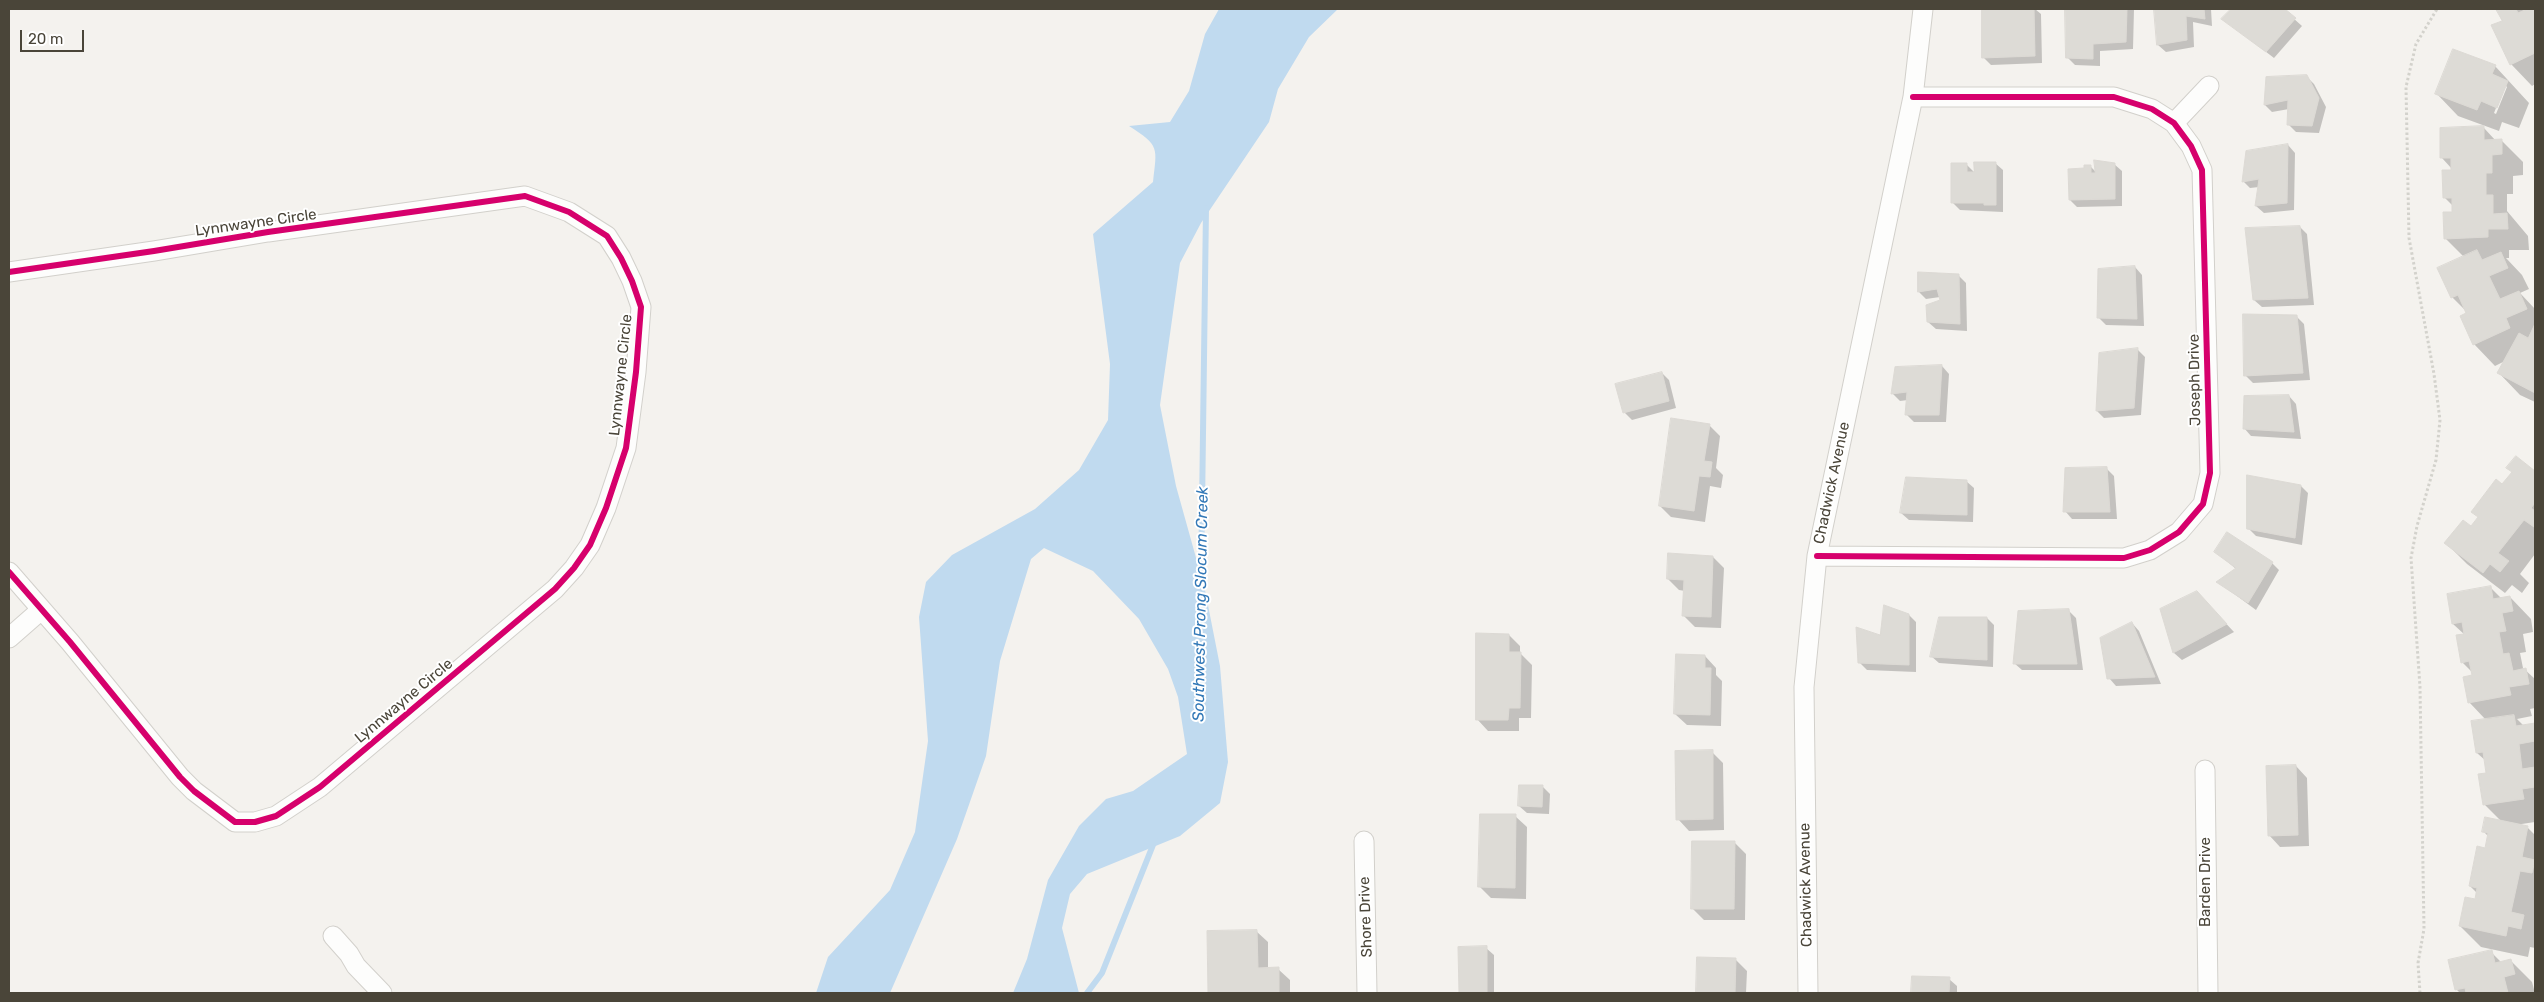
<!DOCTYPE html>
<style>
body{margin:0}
#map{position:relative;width:2544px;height:1002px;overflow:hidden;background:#f4f2ee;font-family:Rubik,sans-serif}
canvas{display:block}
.frame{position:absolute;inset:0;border:10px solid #4a4539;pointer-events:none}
.scale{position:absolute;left:20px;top:30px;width:64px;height:22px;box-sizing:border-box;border:2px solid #4a4539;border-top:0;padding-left:6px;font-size:15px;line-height:18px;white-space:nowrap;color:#4a4539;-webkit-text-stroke:4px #fff;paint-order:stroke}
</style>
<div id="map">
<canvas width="2544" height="1002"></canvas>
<div class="frame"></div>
<div class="scale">20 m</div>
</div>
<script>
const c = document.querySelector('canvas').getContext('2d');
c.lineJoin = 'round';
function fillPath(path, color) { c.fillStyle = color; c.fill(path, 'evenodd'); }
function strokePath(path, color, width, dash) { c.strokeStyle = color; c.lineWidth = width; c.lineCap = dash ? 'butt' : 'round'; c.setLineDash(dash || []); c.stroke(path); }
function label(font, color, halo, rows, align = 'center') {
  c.font = font + ' Rubik,sans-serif'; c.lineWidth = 4; c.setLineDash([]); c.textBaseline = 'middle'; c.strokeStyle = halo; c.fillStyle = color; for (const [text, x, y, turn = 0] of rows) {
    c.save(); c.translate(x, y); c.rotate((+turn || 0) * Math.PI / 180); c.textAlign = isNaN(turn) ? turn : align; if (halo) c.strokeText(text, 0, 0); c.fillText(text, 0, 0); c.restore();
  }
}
fillPath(new Path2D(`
 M1219 9H1338L1309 37 1278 89 1269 122 1201 223 1180 263 1160 405 1176 486 1205 590 1220 666 1228 762 1220 803 1180 836 1087 874 1070 894 1062 928 1079 993H1013L1027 959 1048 880 1079 826 1106 799 1133 791 1187 754 1178 697 1168 669 1139 619 1093 571 1044 548 1031 559 1000 661 986 756 957 839 890 993H816L828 957 890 890 915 832 928 741 919 617 926 582 952 555 1035 509 1079 470 1108 420 1110 364 1093 234 1153 182C1157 147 1160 146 1129 126L1170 122 1189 91 1205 34Z`), '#c0daef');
fillPath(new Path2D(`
 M1984 9H2035L2041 14 2042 63 1991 65 1983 57Z
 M2066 9H2134L2133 49 2100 51V66L2075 65 2067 57Z
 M2155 9H2211L2212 26 2193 22 2194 47 2166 52 2158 45Z
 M2233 9H2283L2302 26 2274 58 2223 19Z
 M2498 9H2522L2524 11 2535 9V84L2532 86 2511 64 2503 21Z
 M2495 66 2529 103 2519 128 2502 122 2499 131 2458 116 2437 94ZM2505 85 2507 87 2496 114 2494 113Z
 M2307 77 2314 84 2326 107 2319 133 2296 132 2288 124 2289 109 2272 112 2265 105 2268 79Z
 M2484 128 2496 141 2501 140 2523 162V175L2513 176V194H2507V211L2528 236 2529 250H2509V258H2506L2522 275 2529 289 2520 293 2535 309V402L2520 395 2499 373 2505 361 2495 366 2474 344 2467 312 2452 297 2464 257 2445 238 2454 213 2453 206 2445 198 2452 169 2442 158Z
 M2288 145 2295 153 2294 210 2264 213 2256 206 2259 187 2250 188 2243 181Z
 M1995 163 2003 170V212L1960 210 1952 202 1966 164 1975 173Z
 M2114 164 2122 171V206L2077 207 2070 200 2091 167 2096 172Z
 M2300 227 2307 234 2314 305 2262 307 2254 300Z
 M2135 267 2142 275 2144 326 2106 325 2098 317Z
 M1919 273 1958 275 1966 283 1967 331 1936 329 1928 322 1942 301 1940 297 1926 299 1919 292Z
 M2297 317 2304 324 2310 380 2253 383 2245 375Z
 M2138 350 2145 357 2141 415 2104 418 2097 411 2100 354Z
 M1942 366 1949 374 1946 422H1914L1907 415 1908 400 1900 401 1892 393 1896 368Z
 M1662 373 1669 380 1676 408 1632 420 1624 412Z
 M2289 396 2296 404 2301 439 2251 436 2244 428Z
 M1709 425 1720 436 1716 468 1723 475 1721 488 1710 486 1705 522 1671 517 1660 506Z
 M2516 458 2535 473V554L2520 574 2529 583 2522 593 2512 585 2505 593 2467 564 2446 543 2471 527 2513 472Z
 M2107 469 2114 476 2117 519H2072L2065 511Z
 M1966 481 1974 488 1973 522 1909 520 1901 513Z
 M2301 486 2308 493 2302 545 2256 536 2248 528Z
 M2216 552 2272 563 2279 570 2256 610 2218 582 2236 569Z
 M1713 557 1724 568 1721 628 1695 627 1683 615 1685 591 1679 590 1668 579Z
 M2490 587 2502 599 2510 597 2531 619 2533 632 2523 634 2526 652 2520 653 2523 668 2535 679V708L2530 709 2532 716 2517 719 2524 726 2535 725V822L2515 825 2528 828 2535 835V948L2530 947 2528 957 2481 947 2460 926 2476 901 2477 893 2470 886 2486 849 2489 837 2483 831 2502 822 2484 804 2487 774 2486 761 2477 753 2486 720 2469 702 2473 673 2462 662 2465 635 2453 624Z
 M2204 600 2234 632 2182 660 2174 653 2161 609Z
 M2069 611 2076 618 2083 670H2022L2014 663Z
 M1909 615 1916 622V672L1867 670 1859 662 1881 637Z
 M1987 618 1994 625 1993 667 1939 663 1931 656Z
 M2132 623 2139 631 2161 684 2116 686 2109 678Z
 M1509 635 1520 646V653L1532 665 1531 718H1519V731H1488L1477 719Z
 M1705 656 1716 668V675L1722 681 1721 726 1687 725 1675 714Z
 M1712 752 1723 763 1724 830 1689 831 1678 819Z
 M2296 766 2307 778 2309 846 2280 847 2269 835Z
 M1542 786 1550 794 1549 814 1527 813 1519 806Z
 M1515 816 1527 827 1526 899 1491 898 1480 887Z
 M1734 842 1746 854 1745 920H1704L1692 908Z
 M1256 931 1268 942V969H1278L1290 980V993H1209L1208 932Z
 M1460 948H1486L1494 955V993H1460Z
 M2491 952 2502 963 2511 961 2532 982 2535 993H2460L2456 989Z
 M1698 959H1735L1747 971 1746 993H1698Z
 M1913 977 1949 979 1957 986V993H1913Z`), '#0003');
strokePath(new Path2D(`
 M1201 583 1206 208
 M1087 993 1102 973 1155 840`), '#c0daef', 6);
const building = new Path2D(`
 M1982 9H2034L2035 56 1982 58Z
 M2065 9H2127L2126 42 2093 44V59L2066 58Z
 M2154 9H2204L2205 19 2186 16 2187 40 2157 45Z
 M2231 9H2285L2296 18 2266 52 2221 19Z
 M2496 9H2516L2518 13 2527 9H2535V53L2510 65 2491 25 2502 21Z
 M2453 49 2496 65 2492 74 2508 81 2497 108 2481 101 2477 110 2435 94Z
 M2307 75 2319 98 2312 126 2287 125 2288 100 2264 105 2266 77Z
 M2484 126V140L2502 139V154L2492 155V173H2486V195H2493V214L2507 213 2508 229H2488V237L2444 239 2443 212H2452V198H2443L2442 170H2451V158H2440V128Z
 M2288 144 2287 203 2255 206 2259 179 2242 182 2246 151Z
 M2094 160 2115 163V199L2069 200 2068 169 2084 168V165H2091V173H2095Z
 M1974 162H1996V205H1984V203H1951V163H1967V172H1974Z
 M2300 226 2308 298 2253 300 2245 228Z
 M2477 250 2482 260 2501 252 2508 268 2489 276 2500 299 2519 291 2527 309 2506 318 2510 328 2473 345 2460 316 2466 313 2458 295 2451 298 2437 268Z
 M2135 266 2137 319 2097 318 2098 269Z
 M1918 272 1959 274 1960 324 1927 322 1926 305 1940 300 1937 289 1918 292Z
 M2243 314 2297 315 2303 373 2244 376Z
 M2535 324V393L2497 373 2519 333 2528 338Z
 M2138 348 2134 408 2096 411 2099 353Z
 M1942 365 1939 415H1905L1907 392 1891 394 1895 367Z
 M1662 372 1669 401 1623 413 1615 384Z
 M2289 395 2294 432 2243 429 2244 396Z
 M1671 418 1710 424 1704 461 1712 462 1710 477 1699 476 1694 511 1659 506Z
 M2516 456 2535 471V503L2531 508 2535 511V525L2534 527 2524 520 2498 553 2509 561 2500 572 2490 564 2483 573 2444 543 2463 520 2471 526 2478 517 2471 512 2496 479 2502 484 2512 472 2506 468Z
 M2107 467 2110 512H2063L2065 468Z
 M2247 475 2301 485 2295 538 2247 529Z
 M1906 477 1967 480V515L1900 513Z
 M2227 532 2273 562 2248 603 2216 582 2236 568 2214 552Z
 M1668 553 1713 556 1711 617 1682 616 1684 580 1667 579Z
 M2491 586 2493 599 2510 596 2513 611 2502 613 2506 631 2499 632 2503 654 2509 653 2513 671 2526 668 2529 684 2509 687 2511 695 2468 703 2463 677 2472 675 2469 661 2461 663 2456 635 2464 634 2462 622 2452 624 2447 594Z
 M2197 591 2227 624 2173 653 2160 609Z
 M1884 605 1909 614V665L1858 663 1856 627 1880 635Z
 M2069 609 2077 664H2013L2018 611Z
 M1939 617H1987V660L1930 657Z
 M2132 622 2155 677 2107 679 2100 638Z
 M1476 633 1509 634V652H1521L1520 708H1509L1508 720H1476Z
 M1676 654 1705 655V668H1711L1710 715 1674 714Z
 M2514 715 2516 726 2535 723V741L2519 744 2522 769 2535 767V787L2522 789 2524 799 2483 805 2478 774 2486 773 2483 752 2476 753 2471 721Z
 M1713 750V819L1676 820 1675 751Z
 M2296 765 2298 835 2268 836 2266 766Z
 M1519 785H1543L1542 807 1518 806Z
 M1480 814H1516L1515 888 1478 887Z
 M2485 817 2528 826 2522 857 2535 860 2532 873 2520 871 2511 912 2524 915 2521 929 2508 926 2506 936 2459 926 2465 897 2475 899 2477 888 2469 886 2477 846 2485 848 2488 833 2482 832Z
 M1692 841H1735L1734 909H1691Z
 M1257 930 1258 968 1279 967V993H1208L1207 931Z
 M1487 946V993H1459L1458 947Z
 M2492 950 2495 963 2511 959 2515 974 2504 977 2508 993H2466L2465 988 2455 990 2448 960Z
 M1697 957 1736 958 1735 993H1696Z
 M1912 976 1950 977 1949 993H1911Z`);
fillPath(building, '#dddbd6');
strokePath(building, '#dcd9d4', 1);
const street = new Path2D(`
 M2174 123 2209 86
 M9 272 154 251 268 232 525 196 569 212 607 236 621 258 632 281 641 307 636 372 626 448 606 508 590 545 574 568 555 589 320 787 276 816 255 822H235L194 791 180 777 70 642 9 572
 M1817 556 2124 558 2150 550 2179 532 2203 504 2210 473 2202 170 2191 146 2174 123 2152 109 2114 97H1913
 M9 638 41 610
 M2205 770 2208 993
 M1364 841 1367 993
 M333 936 349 954 356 966 382 993
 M1808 993 1804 687 1817 556 1913 97 1923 9`);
strokePath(street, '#d2d0cb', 21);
strokePath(new Path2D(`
 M2420 993 2418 963 2424 929 2420 687 2411 558 2417 526 2436 460 2440 420 2434 374 2409 238 2406 87 2416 44 2437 9`), '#d3d2cc', 3, [2.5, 2.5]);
strokePath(street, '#fdfdfc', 19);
strokePath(new Path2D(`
 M9 272 154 251 268 232 525 196 569 212 607 236 621 258 632 281 641 307 636 372 626 448 606 508 590 545 574 568 555 589 320 787 276 816 255 822H235L194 791 180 777 70 642 9 572
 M1817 556 2124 558 2150 550 2179 532 2203 504 2210 473 2202 170 2191 146 2174 123 2152 109 2114 97H1913`), '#d6006c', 6);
label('15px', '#4a4539', '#fff', [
 ["Lynnwayne Circle",256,223,-8],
 ["Lynnwayne Circle",621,375,-84],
 ["Joseph Drive",2195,380,-91],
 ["Chadwick Avenue",1832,483,-78],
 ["Lynnwayne Circle",404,701,-40],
 ["Barden Drive",2206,882,-90],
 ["Chadwick Avenue",1806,885,-91],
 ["Shore Drive",1366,917,-92]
]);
label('italic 16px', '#3278b7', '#fff', [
 ["Southwest Prong Slocum Creek",1201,604,-89]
]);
</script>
